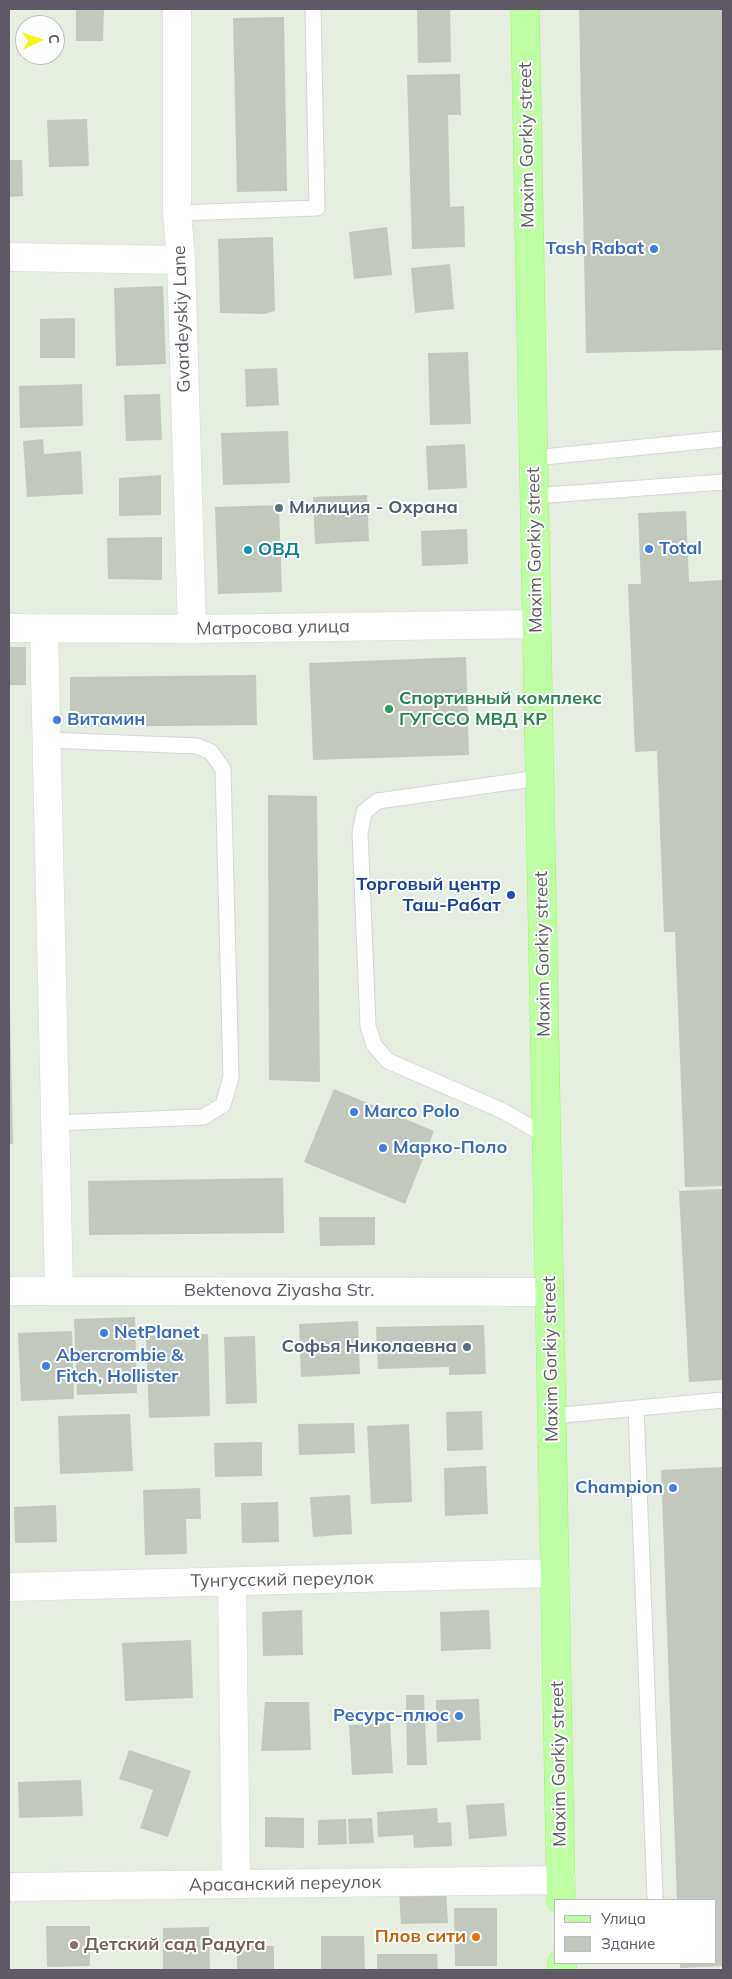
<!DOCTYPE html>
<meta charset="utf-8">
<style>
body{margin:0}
#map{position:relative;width:732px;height:1979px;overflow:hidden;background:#e5eee1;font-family:Mulish,sans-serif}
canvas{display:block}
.frame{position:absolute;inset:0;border:10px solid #5e5964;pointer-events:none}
.legend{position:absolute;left:554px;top:1899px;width:162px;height:65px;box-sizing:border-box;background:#fff;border:1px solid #bfbdc1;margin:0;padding:6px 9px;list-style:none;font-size:15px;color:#5e5964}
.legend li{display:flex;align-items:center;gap:10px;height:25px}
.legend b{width:25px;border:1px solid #bfbdc1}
.north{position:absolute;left:15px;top:15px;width:50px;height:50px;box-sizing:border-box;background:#fff;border:1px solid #bfbdc1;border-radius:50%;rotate:86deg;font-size:14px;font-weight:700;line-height:20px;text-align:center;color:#5e5964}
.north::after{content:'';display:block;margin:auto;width:18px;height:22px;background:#faf31b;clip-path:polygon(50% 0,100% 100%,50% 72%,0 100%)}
</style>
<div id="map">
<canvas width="732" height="1979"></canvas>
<div class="frame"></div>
<ul class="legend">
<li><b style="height:6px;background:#beffa5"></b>Улица</li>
<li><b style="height:14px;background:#c2c8be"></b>Здание</li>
</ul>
<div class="north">С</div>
</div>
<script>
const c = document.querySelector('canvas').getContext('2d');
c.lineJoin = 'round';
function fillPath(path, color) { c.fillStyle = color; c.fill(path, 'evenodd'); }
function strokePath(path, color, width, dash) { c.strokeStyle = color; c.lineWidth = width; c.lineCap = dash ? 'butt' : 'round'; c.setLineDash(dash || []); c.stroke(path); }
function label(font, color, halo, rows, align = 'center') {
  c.font = font + ' Mulish,sans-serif'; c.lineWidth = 4; c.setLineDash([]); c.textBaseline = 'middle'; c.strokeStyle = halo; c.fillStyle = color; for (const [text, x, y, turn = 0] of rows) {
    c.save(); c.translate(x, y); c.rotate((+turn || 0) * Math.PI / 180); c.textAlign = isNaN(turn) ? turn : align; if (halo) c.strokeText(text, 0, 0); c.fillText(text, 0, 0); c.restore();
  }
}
fillPath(new Path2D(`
 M76 9H104L103 41H76Z
 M417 9H450L451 62 418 63Z
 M579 9H723V350L586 353Z
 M284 17 287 191 237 192 233 18Z
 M460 74 461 115H448L450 207 464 206 465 247 412 249 407 75Z
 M87 119 89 166 49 167 47 120Z
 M9 160H22L23 196 9 197Z
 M387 227 392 275 354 279 349 232Z
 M273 237 275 311 265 314 220 313 218 239Z
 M450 264 454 309 415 313 411 268Z
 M163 286 166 364 116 366 114 288Z
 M75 318V358H40V319Z
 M468 352 471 424 430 425 428 353Z
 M277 368 279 405 246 407 245 369Z
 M82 384 83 426 20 428 19 386Z
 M160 394 162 440 126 441 124 395Z
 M288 431 290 483 223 485 221 433Z
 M43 439 44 454 81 451 83 494 27 497 23 441Z
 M465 444 467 488 428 490 426 446Z
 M161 475V515L119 516V478Z
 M367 495 369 541 315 544 313 497Z
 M279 505 282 592 218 594 215 507Z
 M686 511 689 582 723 580V1186L685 1187 675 932H664L657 751 635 752 628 584H641L638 513Z
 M467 529 468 564 422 566 421 531Z
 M162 537V580L108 579 107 538Z
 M9 647H26V685H9Z
 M466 657 469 755 313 760 309 663Z
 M256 675 257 725 70 727V677Z
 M268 795 317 796 320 1082 269 1080Z
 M9 1006H10L13 1144H9Z
 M334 1089 434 1131 405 1204 304 1162Z
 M283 1178 284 1233 89 1235 88 1181Z
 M723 1189V1380L689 1382 679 1191Z
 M319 1217H375V1245L320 1246Z
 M135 1317 137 1393 77 1395 74 1319Z
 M358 1321 360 1374 301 1377 299 1324Z
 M484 1325 486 1374 449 1375V1367L378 1369 376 1327Z
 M72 1331 74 1399 21 1401 18 1333Z
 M208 1334 210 1416 149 1418 146 1336Z
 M255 1336 257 1403 226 1404 224 1337Z
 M482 1411 483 1450 447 1451 446 1412Z
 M130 1414 133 1471 60 1474 58 1416Z
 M354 1423 355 1453 299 1455 298 1424Z
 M409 1424 412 1502 371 1504 367 1426Z
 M262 1442V1476L215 1477 214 1443Z
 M486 1466 488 1514 445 1516 444 1468Z
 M723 1467V1966L680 1968V1963H716V1900H677L661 1470Z
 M200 1488 201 1519H186L187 1554 145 1555 143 1490Z
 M350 1495 352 1534 313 1537 310 1497Z
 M278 1502 279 1542 242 1543 241 1503Z
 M56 1505 57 1542 15 1543 14 1507Z
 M302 1610 303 1655 263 1656 262 1612Z
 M489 1610 491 1649 441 1651 440 1612Z
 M191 1640 193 1698 125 1701 122 1643Z
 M406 1695H424L427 1765H407Z
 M479 1699 481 1740 437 1742 436 1700Z
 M265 1702H309L311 1750 261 1751Z
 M390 1723 393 1773 352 1775 349 1725Z
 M129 1750 191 1771 168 1837 140 1828 153 1790 119 1779Z
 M81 1780 83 1816 19 1818 18 1782Z
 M504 1803 507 1836 469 1839 466 1805Z
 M437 1808 438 1823 451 1822 452 1846 414 1848 413 1835 378 1837 377 1812Z
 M265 1817 304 1818V1848L265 1847Z
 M372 1818 374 1843 349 1844 348 1819Z
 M346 1819 347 1844 318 1845V1820Z
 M446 1890 448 1923 401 1924 399 1892Z
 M454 1908H497V1966H455Z
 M46 1926H90V1966L47 1967Z
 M209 1927 210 1970H163V1928Z
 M321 1936H364L365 1970H321Z
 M237 1946H274V1970H237Z
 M377 1954H437L438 1970H377Z`), '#c2c8be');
const lane = new Path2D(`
 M177 213 317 208 313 9
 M533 458 723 439
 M534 496 723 482
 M47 740 197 746 211 752 223 769 231 1077 223 1105 203 1117 55 1123
 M539 778 378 801 364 812 360 833 368 1026 374 1045 388 1061 503 1111 546 1136
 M636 1408 655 1896
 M552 1416 723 1400`);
const street = new Path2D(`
 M177 9V213L181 260 192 629
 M9 257 181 260
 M9 628 192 629 537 624
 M44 628 59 1291
 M9 1291 549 1292
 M232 1582 236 1884
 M9 1587 555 1573
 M9 1887 561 1880`);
const primary = new Path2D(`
 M525 9 561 1900
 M562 1963V1970`);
strokePath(lane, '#d8d4dc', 17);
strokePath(street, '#d8d4dc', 29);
strokePath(primary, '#90ff49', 29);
strokePath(lane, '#fff', 15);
strokePath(street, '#fff', 28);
strokePath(primary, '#beffa5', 28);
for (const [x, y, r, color] of [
 [654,249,5,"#3f7fe0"],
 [279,508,5,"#5c6f8a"],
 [649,549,5,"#3f7fe0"],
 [248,550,5,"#0f9aa8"],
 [389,709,5,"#2e9e5b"],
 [57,720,5,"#3f7fe0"],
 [511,895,5,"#1a4fb4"],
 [354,1112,5,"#3f7fe0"],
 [383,1148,5,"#3f7fe0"],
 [104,1333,5,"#3f7fe0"],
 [467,1347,5,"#5c6f8a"],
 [46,1366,5,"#3f7fe0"],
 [673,1488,5,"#3f7fe0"],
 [459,1716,5,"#3f7fe0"],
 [476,1937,5,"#e8710a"],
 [74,1945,5,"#8d6e63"]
]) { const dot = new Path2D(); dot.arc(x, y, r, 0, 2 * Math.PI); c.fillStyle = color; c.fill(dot); strokePath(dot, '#fff', 2); }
label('18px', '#5e5964', '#fff', [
 ["Maxim Gorkiy street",527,145,-91],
 ["Gvardeyskiy Lane",182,319,-92],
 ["Maxim Gorkiy street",535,550,-91],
 ["Матросова улица",273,628,-1],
 ["Maxim Gorkiy street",543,954,-91],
 ["Bektenova Ziyasha Str.",279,1291],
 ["Maxim Gorkiy street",551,1359,-91],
 ["Тунгусский переулок",282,1580,-1],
 ["Maxim Gorkiy street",559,1764,-91],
 ["Арасанский переулок",285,1884,-1]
]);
label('bold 18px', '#366cbe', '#fff', [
 ["Tash Rabat",644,249,"right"],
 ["Total",659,549],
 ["Витамин",67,720],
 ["Marco Polo",364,1112],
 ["Марко-Поло",393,1148],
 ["NetPlanet",114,1333],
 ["Abercrombie &",56,1356],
 ["Fitch, Hollister",56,1377],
 ["Champion",663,1488,"right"],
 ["Ресурс-плюс",449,1716,"right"]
], 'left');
label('bold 18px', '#4e5e75', '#fff', [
 ["Милиция - Охрана",289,508],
 ["Софья Николаевна",457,1347,"right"]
], 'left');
label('bold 18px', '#0d838f', '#fff', [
 ["ОВД",258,550]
], 'left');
label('bold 18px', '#27864d', '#fff', [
 ["Спортивный комплекс",399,699],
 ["ГУГССО МВД КР",399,720]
], 'left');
label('bold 18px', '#164399', '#fff', [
 ["Торговый центр",501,885],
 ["Таш-Рабат",501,906]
], 'right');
label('bold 18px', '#c56008', '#fff', [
 ["Плов сити",466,1937]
], 'right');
label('bold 18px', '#785e54', '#fff', [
 ["Детский сад Радуга",84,1945]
], 'left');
</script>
